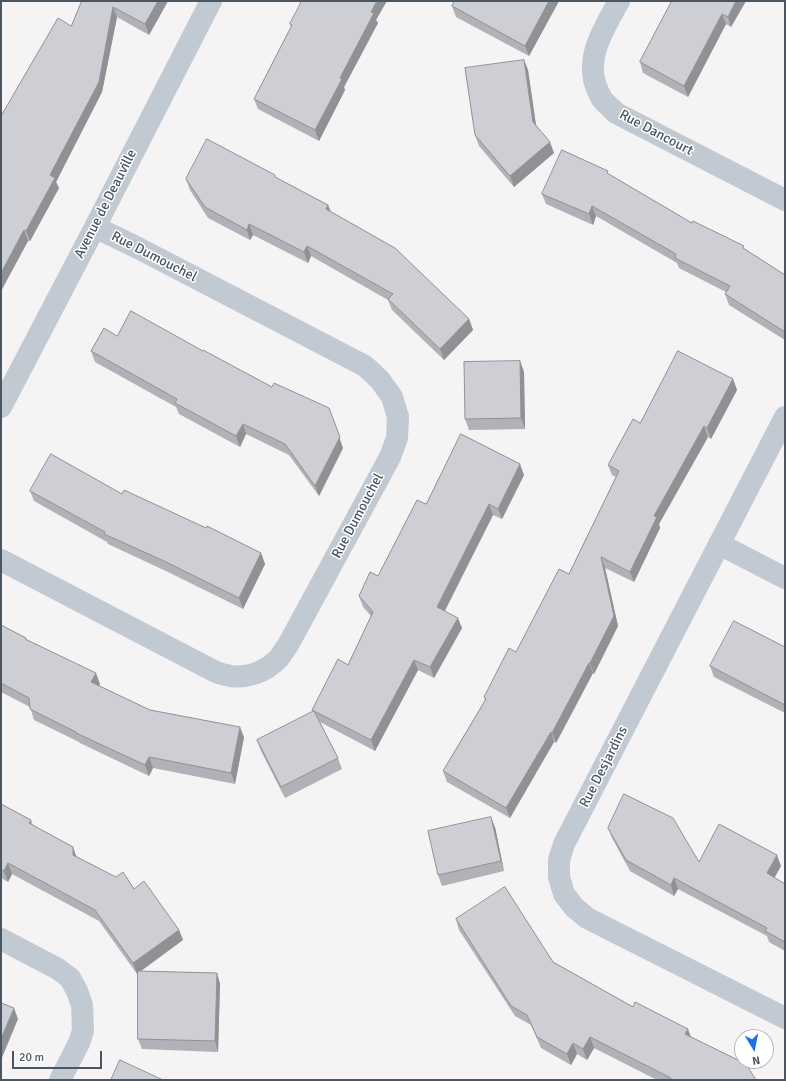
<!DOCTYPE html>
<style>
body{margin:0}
#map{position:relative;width:786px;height:1081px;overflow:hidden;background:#f5f3f3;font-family:Signika,sans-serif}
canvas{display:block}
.frame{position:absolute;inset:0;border:2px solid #4a5661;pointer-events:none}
.north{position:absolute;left:734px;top:1029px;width:40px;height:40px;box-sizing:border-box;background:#fff;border:1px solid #b7bbc0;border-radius:50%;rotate:170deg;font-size:11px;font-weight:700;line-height:16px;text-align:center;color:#4a5661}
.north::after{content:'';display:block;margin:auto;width:14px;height:18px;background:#1a73e8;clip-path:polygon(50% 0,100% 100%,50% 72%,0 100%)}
.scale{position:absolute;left:12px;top:1051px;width:90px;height:18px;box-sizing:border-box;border:2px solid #4a5661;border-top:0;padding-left:5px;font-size:12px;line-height:14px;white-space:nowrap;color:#4a5661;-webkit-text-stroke:3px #fff;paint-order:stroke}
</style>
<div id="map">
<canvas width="786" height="1081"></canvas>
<div class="frame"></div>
<div class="north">N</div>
<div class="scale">20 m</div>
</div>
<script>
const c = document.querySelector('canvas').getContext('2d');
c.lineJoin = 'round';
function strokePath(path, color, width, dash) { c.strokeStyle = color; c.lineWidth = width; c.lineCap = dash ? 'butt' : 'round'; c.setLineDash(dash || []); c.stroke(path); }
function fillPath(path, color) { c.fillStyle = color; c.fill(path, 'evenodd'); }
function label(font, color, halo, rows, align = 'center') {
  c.font = font + ' Signika,sans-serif'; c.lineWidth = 3; c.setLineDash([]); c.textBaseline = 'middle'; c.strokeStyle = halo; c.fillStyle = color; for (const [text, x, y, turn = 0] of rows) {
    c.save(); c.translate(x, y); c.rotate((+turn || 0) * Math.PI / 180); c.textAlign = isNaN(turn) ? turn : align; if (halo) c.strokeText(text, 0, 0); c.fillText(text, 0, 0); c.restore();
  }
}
strokePath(new Path2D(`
 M619 1C604 29 583 59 598 91 599 94 601 97 602 99 606 104 611 108 616 113L785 200
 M1 407 95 227 211 1
 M785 417 564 844 559 860V877L564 894 574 907 587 918 785 1018
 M719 544 785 578
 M1 560 214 671C218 673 222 674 226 675 245 680 266 672 279 658 282 654 285 649 288 645L390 457 397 438 398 417 392 397 380 380 365 366 140 249 95 227
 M1 939 58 969 70 978 77 991 82 1005 83 1031 79 1043 60 1080`), '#c1cad2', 22);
fillPath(new Path2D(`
 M82 1H168L149 35 117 17 102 92 56 182 59 188 30 241H28L1 291V116L71 26Z
 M559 1 529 56 456 17 452 6Z
 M672 1H746L731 27 726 24 688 97 643 73 640 62Z
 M376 20 378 23 344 87 345 90 319 141 258 109 254 99 291 27 290 24Z
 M524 60 528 70 536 125 554 153 514 187 479 146 475 135Z
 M609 175 692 223 745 249 785 275V340L729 305 725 294 726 292 679 268 677 263 596 216 593 225 546 204 542 194Z
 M276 178 328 205 331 212 469 319 473 330 444 360 392 310 388 300 311 256 308 263 253 235 250 240 208 218 190 190 186 179Z
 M117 336 343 448 319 496 289 455 246 434 240 447 179 414 176 407 95 362 91 351Z
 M520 361 524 372 525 429 469 430 465 419Z
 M733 379 737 390 711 439 708 437 659 524 660 528 634 582 605 568 618 626 594 674 593 673 556 743 554 742 510 818 447 782 443 771 485 700 484 697 516 652 569 574 616 477 612 475 608 465 640 423Z
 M524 475 502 519 493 515 445 611 462 628 434 678 418 670 375 751 320 722 338 758 342 769 285 798 261 751 257 740 313 712 312 710 348 665 371 616 363 607 359 596 378 576 426 504Z
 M30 491 122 494 206 528 261 553 265 564 243 609 168 572 108 544 107 542 34 501Z
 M1 625 26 638V639L100 684 99 686 150 710 244 737 235 784 153 768 149 776 80 743 79 742 34 720 30 707 1 692Z
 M785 647V713L714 677 710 666Z
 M1 804 31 820 33 825 77 857 134 889 179 930 183 940 140 971 217 973 220 984 218 1052 142 1049 138 1039V973L137 974 99 921 12 874 8 882 1 878Z
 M495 827 504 871 442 886 438 875Z
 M608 828 699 862 781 866 774 878 785 884V951L769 942 767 936 678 889 674 896 630 871 612 838Z
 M456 919 553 962 633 1007 690 1036 756 1080H657L594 1048 587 1060 577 1054 571 1065 541 1048 531 1025 515 1016 459 930Z`), '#b0b2b7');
fillPath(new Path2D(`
 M158 1H168L149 35 145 24Z
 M377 1H387L376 20 378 23 344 87 345 90 319 141 315 130 371 12Z
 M549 1H559L529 56 525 46Z
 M736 1H746L731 27 728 17Z
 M113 7 117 17 102 92 56 182 59 188 30 241 26 231 50 175Z
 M722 14 726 24 688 97 684 86Z
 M524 60 528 70 537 132 533 122Z
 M550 142 554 153 514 187 510 176Z
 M328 205 332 216 326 209Z
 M592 206 596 216 593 225 589 214Z
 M249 224 253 235 250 240 247 230Z
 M24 230 28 241 1 291V273Z
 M307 246 311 256 308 263 304 252Z
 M469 319 473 330 444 360 440 349Z
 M520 361 524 372 525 429 521 418Z
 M733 379 737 390 711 439 707 428Z
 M329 408 343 448 319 496 315 486Z
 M243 424 246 434 240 447 236 436Z
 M704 426 708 437 659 524 660 528 634 582 630 572 654 516Z
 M520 464 524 475 502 519 498 509Z
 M489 504 493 515 441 618 437 607Z
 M261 553 265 564 243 609 239 598Z
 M601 557 605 568 618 626 594 674 590 663Z
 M458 618 462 628 434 678 430 667Z
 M414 660 418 670 375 751 371 740Z
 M589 663 593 673 556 743 552 733Z
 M96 673 100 684 95 693 91 682Z
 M240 727 244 737 235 784 231 773Z
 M551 732 554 742 510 818 506 808Z
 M149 757 153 768 149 776 145 765Z
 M491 817 495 827 504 871 501 861Z
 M73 847 77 858 73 855Z
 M777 855 781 866 771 884 767 873Z
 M8 863 12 874 8 882 4 871Z
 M674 878 678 889 674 896 671 885Z
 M179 930 183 940 137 974 133 963Z
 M217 973 220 984 218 1052 215 1041Z
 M14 1008 18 1019 1 1060V1039Z
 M688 1029 692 1040 685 1034Z
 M590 1037 594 1048 587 1060 583 1049Z
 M573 1043 577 1054 571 1065 567 1054Z`), '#909195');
const building = new Path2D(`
 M82 1H158L145 24 113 7 99 82 50 175 55 178 26 231 24 230 1 273V116L58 18 71 26Z
 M302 1H377L371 12 374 13 340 78 342 79 315 130 254 99 292 25 290 24Z
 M455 1H549L525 46 452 6Z
 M672 1H736L728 17 722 14 684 86 640 62Z
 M524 60 533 122 550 142 510 176 475 135 465 68Z
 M207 139 275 175V177L328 205 326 209 395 248 469 319 440 349 388 299 393 294 307 246 304 252 249 224 247 230 205 207 186 179Z
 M562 150 608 171 607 173 692 223 693 221 744 246 743 248 785 275V332L725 294 730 286 675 258 676 254 592 206 589 214 542 194Z
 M131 311 203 351V350L272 387 274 383 329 408 340 437 315 486 285 444 243 424 236 436 175 403 177 399 91 351 104 328 117 336Z
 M678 351 733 379 707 428 704 426 654 516 657 517 630 572 601 557 614 616 590 663H589L552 733 551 732 506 808 443 771 486 699 484 697 509 648 516 652 559 569 569 574 619 471 608 465 633 419 640 423Z
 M520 361 521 418 465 419 464 362Z
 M461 434 520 464 498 509 489 504 437 607 458 618 430 667 414 660 371 740 312 710 338 659 348 665 373 612 359 596 370 572 378 576 417 500 426 504Z
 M51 454 122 494 124 490 206 528 207 526 261 553 239 598 164 561 104 534 105 532 30 491Z
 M734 621 785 647V705L710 666Z
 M1 625 26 638 25 639 96 673 91 682 150 710 240 727 231 773 149 757 145 765 76 733V732L30 709 29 698 1 683Z
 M314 711 338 758 281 787 257 740Z
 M624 794 673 818 699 862 719 824 777 855 767 873 785 884V942L765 931 767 928 674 878 671 885 626 860 608 828Z
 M1 804 31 820 29 823 73 847V855L116 877 123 872 134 889 144 881 179 930 133 963 95 910 8 863 4 871 1 869Z
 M491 817 501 861 438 875 428 831Z
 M505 887 553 962 633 1007 635 1002 688 1029 685 1034 746 1064 756 1080H670L671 1078 590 1037 583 1049 573 1043 567 1054 537 1037 527 1015 511 1006 456 919Z
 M138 971 217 973 215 1041 138 1039Z
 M1 1003 14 1008 1 1039Z
 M120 1060 163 1080H111Z`);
fillPath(building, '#cdcfd5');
strokePath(building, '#909195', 1);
label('14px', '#4a5661', '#fff', [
 ["Rue Dancourt",656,133,28],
 ["Avenue de Deauville",106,204,-63],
 ["Rue Dumouchel",154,257,27],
 ["Rue Dumouchel",358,516,-62],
 ["Rue Desjardins",604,767,-63]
]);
</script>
